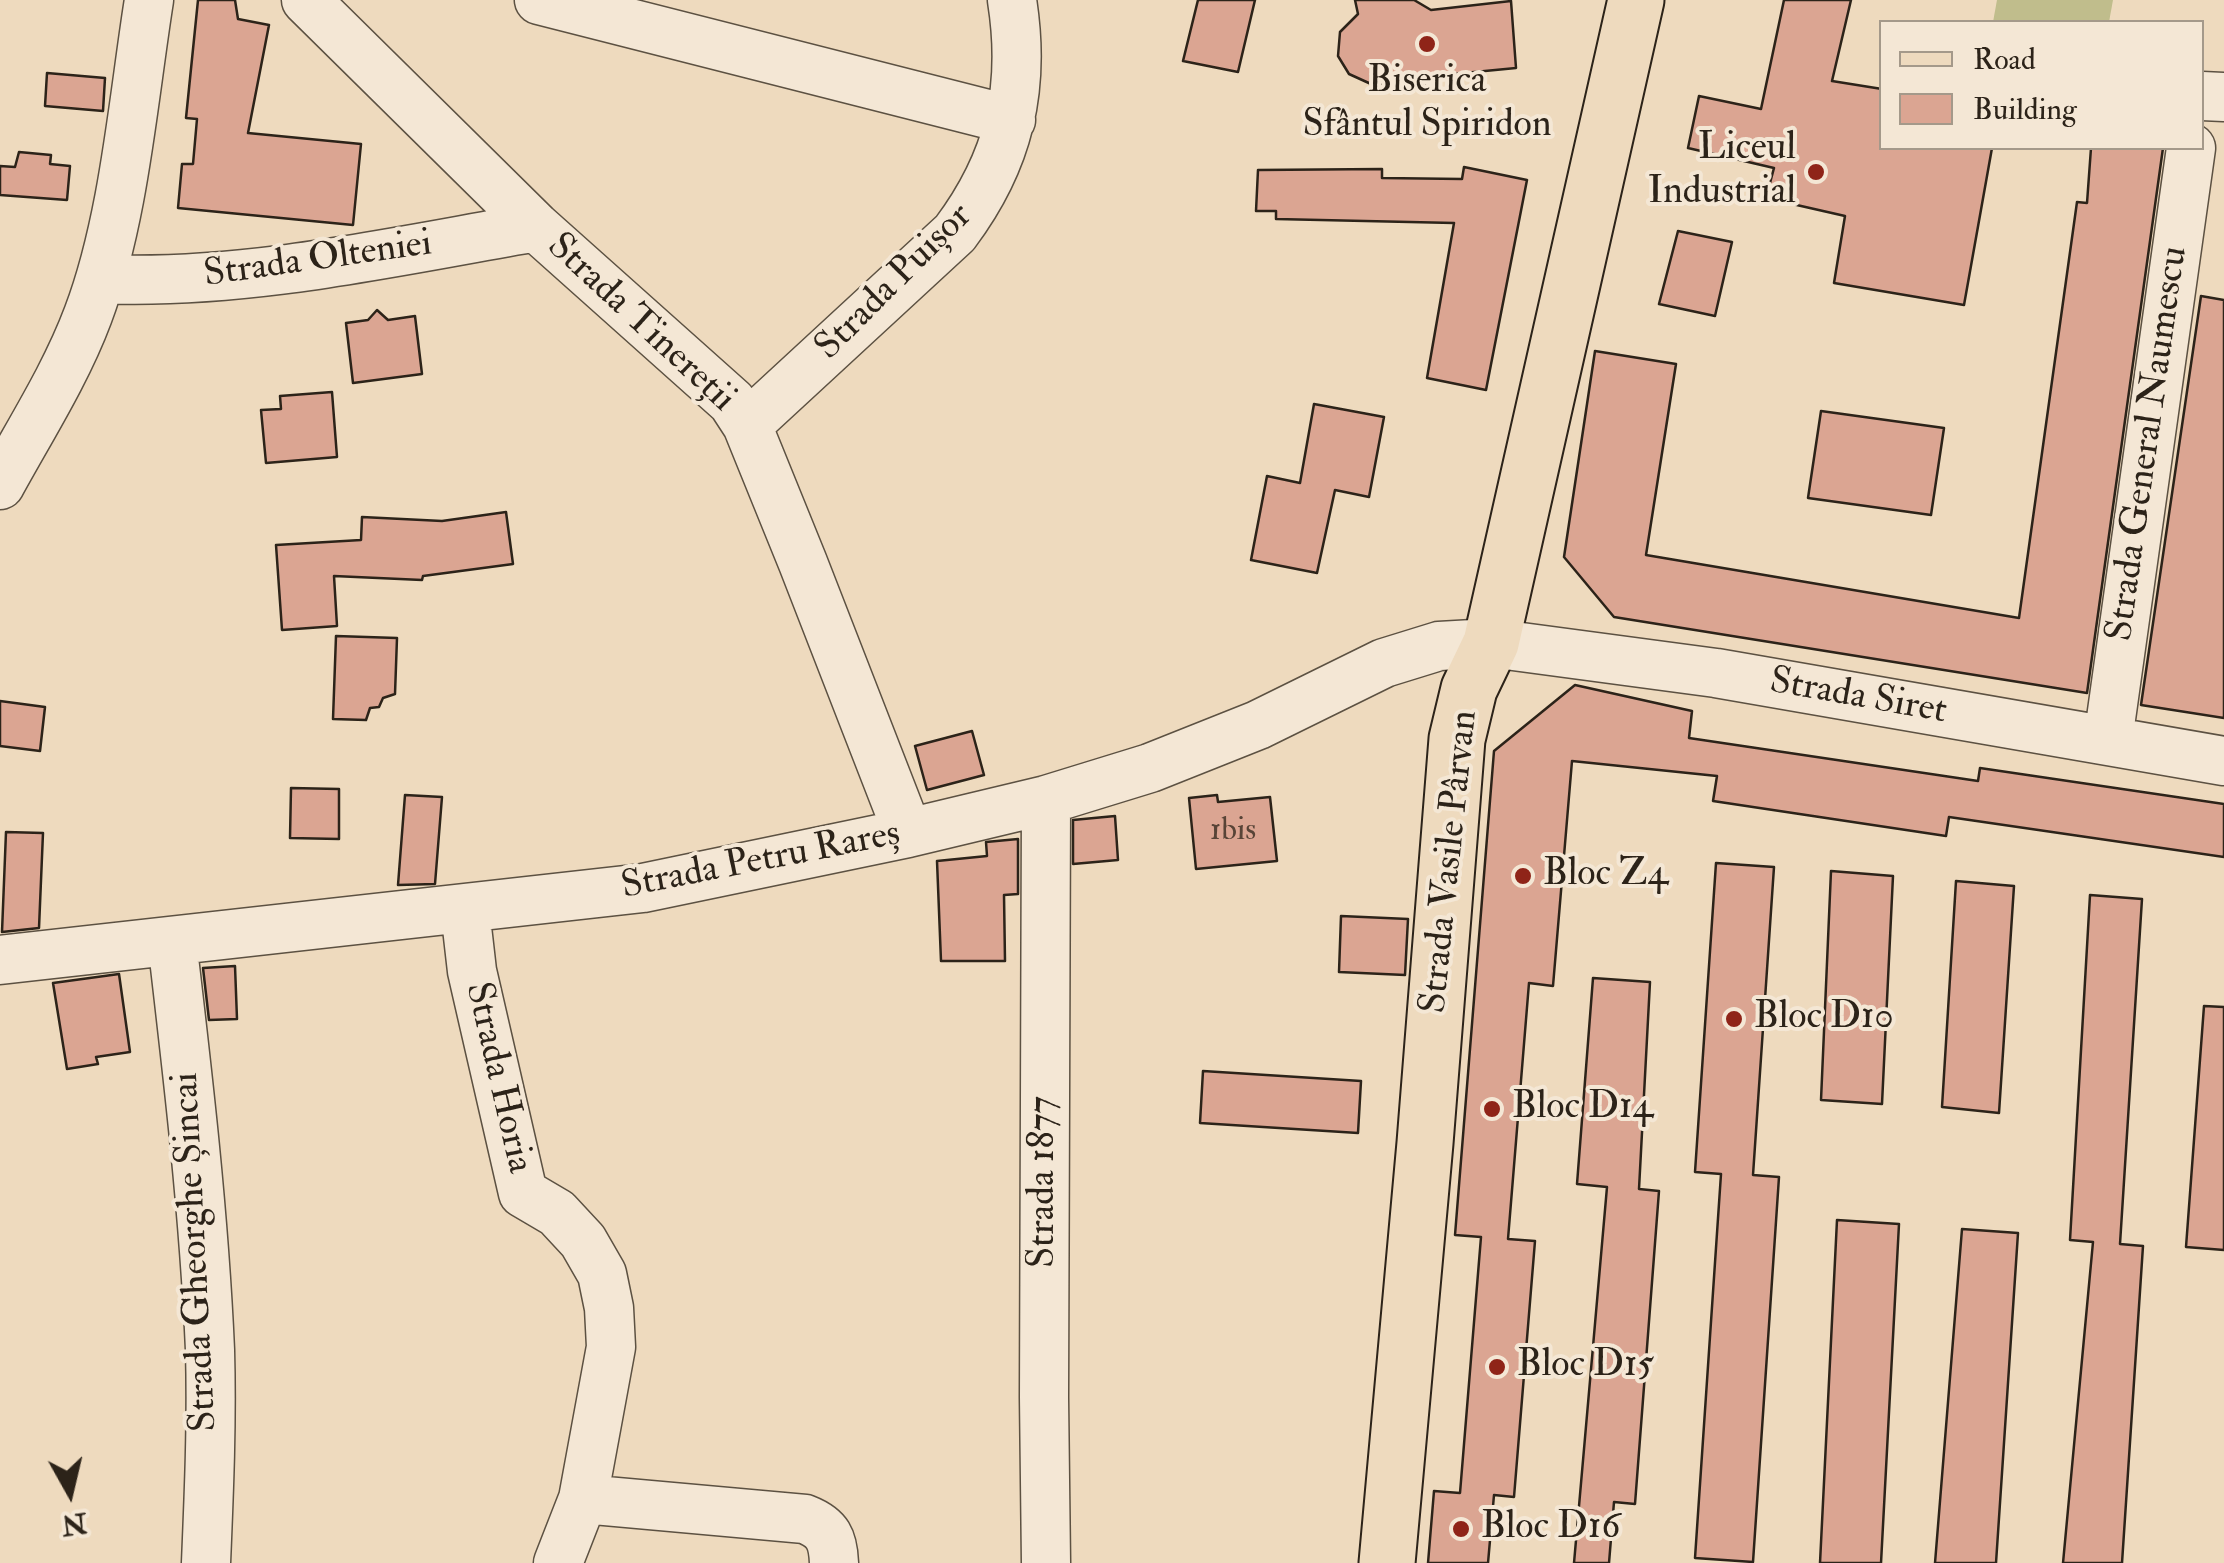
<!DOCTYPE html>
<meta charset="utf-8">
<style>
body{margin:0}
#map{position:relative;width:2224px;height:1563px;overflow:hidden;background:#eedabe;font-family:"IM FELL Double Pica",serif}
canvas{display:block}
.legend{position:absolute;left:1879px;top:20px;width:325px;height:130px;box-sizing:border-box;background:#f4e7d5;border:2px solid #a4998a;margin:0;padding:12px 18px;list-style:none;font-size:30px;color:#2c2319}
.legend li{display:flex;align-items:center;gap:20px;height:50px}
.legend b{width:50px;border:2px solid #a4998a}
.north{position:absolute;left:20px;top:1443px;width:100px;height:100px;-webkit-text-stroke:8px #f4e7d5;paint-order:stroke;rotate:172deg;font-size:28px;font-weight:700;line-height:40px;text-align:center;color:#2c2319}
.north::after{content:'';display:block;margin:auto;width:35px;height:45px;background:#2c2319;clip-path:polygon(50% 0,100% 100%,50% 72%,0 100%)}
</style>
<div id="map">
<canvas width="2224" height="1563"></canvas>
<ul class="legend">
<li><b style="height:12px;background:#eedabe"></b>Road</li>
<li><b style="height:28px;background:#dba592"></b>Building</li>
</ul>
<div class="north">N</div>
</div>
<script>
const c = document.querySelector('canvas').getContext('2d');
c.lineJoin = 'round';
function fillPath(path, color) { c.fillStyle = color; c.fill(path, 'evenodd'); }
function strokePath(path, color, width, dash) { c.strokeStyle = color; c.lineWidth = width; c.lineCap = dash ? 'butt' : 'round'; c.setLineDash(dash || []); c.stroke(path); }
function label(font, color, halo, rows, align = 'center') {
  c.font = font + ' "IM FELL Double Pica",serif'; c.lineWidth = 8; c.setLineDash([]); c.textBaseline = 'middle'; c.strokeStyle = halo; c.fillStyle = color; for (const [text, x, y, turn = 0] of rows) {
    c.save(); c.translate(x, y); c.rotate((+turn || 0) * Math.PI / 180); c.textAlign = isNaN(turn) ? turn : align; if (halo) c.strokeText(text, 0, 0); c.fillText(text, 0, 0); c.restore();
  }
}
fillPath(new Path2D(`
 M1997 0H2113L2109 22H1993Z`), '#c0bd8c');
const building = new Path2D(`
 M198 0H235L238 19 269 25 248 133 361 144 353 225 178 208 182 164H193L197 119 186 118Z
 M1198 0H1255L1238 72 1183 61Z
 M1355 0H1414L1431 10 1511 1 1516 68 1433 76 1419 90 1399 91 1385 84H1371L1349 74 1338 56 1340 32 1358 14Z
 M1784 0H1851L1832 81 1882 89V148H1992L1964 305 1834 283 1845 216 1766 198 1774 168 1688 148 1699 96 1761 109Z
 M47 73 105 78 103 111 45 106Z
 M2091 148H2163L2087 693 1614 617 1564 557 1595 351 1676 364 1646 555 2019 618 2077 202 2087 203Z
 M19 152 51 155 50 164 70 166 67 200 0 195V166L15 167Z
 M1464 167 1527 180 1486 390 1427 378 1454 223 1276 219V211H1256L1258 170 1382 169V178L1462 179Z
 M1678 231 1732 242 1715 316 1659 304Z
 M2201 296 2224 300V718L2141 705Z
 M377 310 388 320 415 316 422 374 353 383 346 323 368 320Z
 M332 392 337 457 266 463 261 410 281 409 280 396Z
 M1314 404 1384 417 1369 497 1335 490 1317 573 1251 560 1267 476 1300 483Z
 M1821 411 1944 428 1931 515 1808 498Z
 M506 512 513 564 423 576 422 580 334 576 337 626 282 630 276 545 361 540 362 517 442 521Z
 M336 636 397 638 395 694 383 698 379 707 370 708 366 720 333 719Z
 M1575 685 1692 711 1689 738 1978 781 1980 768 2224 804V857L1949 817 1946 836 1713 801 1717 776 1572 761 1553 986 1529 983 1508 1239 1535 1241 1514 1497 1494 1495 1488 1563H1428L1434 1491 1460 1493 1481 1237 1455 1235 1494 751Z
 M0 701 45 707 40 751 0 746Z
 M972 731 984 775 927 790 915 746Z
 M291 788 339 789V839L290 838Z
 M405 795 442 797 435 884 398 885Z
 M1217 795 1218 802 1270 797 1277 861 1196 869 1189 798Z
 M1115 816 1118 860 1073 864V820Z
 M6 832 43 833 39 928 2 932Z
 M1018 839V894L1004 895 1005 961H941L937 861 987 856 986 842Z
 M1716 863 1774 867 1753 1175 1779 1177 1753 1562 1695 1558 1721 1174 1695 1172Z
 M1831 871 1893 876 1882 1104 1821 1100Z
 M1956 881 2014 886 1999 1113 1942 1107Z
 M2090 895 2142 899 2120 1244 2143 1246 2122 1563H2063L2093 1242 2070 1240Z
 M1341 916 1408 919 1405 975 1339 972Z
 M235 966 237 1019 209 1020 203 968Z
 M119 974 130 1052 96 1057 98 1064 67 1069 53 983Z
 M1593 978 1650 982 1639 1189 1659 1191 1635 1504 1614 1502 1609 1563H1574L1607 1187 1577 1184Z
 M2204 1006 2224 1007V1250L2186 1247Z
 M1203 1071 1361 1081 1358 1133 1200 1123Z
 M1837 1220 1899 1224 1881 1563H1820Z
 M1962 1229 2018 1233 1996 1563H1935Z`);
fillPath(building, '#dba592');
strokePath(building, '#2c2319', 2.5);
const minor = new Path2D(`
 M306 0 536 227 732 402 747 425 803 563 908 833
 M539 0 1011 120
 M2202 96 2224 97
 M100 279C247 285 391 252 536 227
 M747 425 955 233C1009 161 1026 89 1012 0
 M0 485C30 430 66 374 88 315 124 220 133 101 149 0
 M2108 740 2191 148
 M1046 800 1044 1397 1046 1563
 M465 910 472 971 523 1193 557 1213 583 1241 602 1274 609 1308 611 1347 583 1499 558 1563
 M172 941C188 1077 204 1213 210 1350 212 1421 209 1492 206 1563
 M0 960 643 888 908 833 1046 800 1150 768 1258 725 1384 663 1439 646 1491 643 1716 673 2224 761
 M583 1499 805 1519C828 1528 833 1539 834 1563`);
const major = new Path2D(`
 M1387 1563 1425 1143 1457 739 1469 689 1491 643 1636 0`);
strokePath(minor, '#5c5142', 51);
strokePath(major, '#2c2319', 59);
strokePath(minor, '#f4e7d5', 48);
strokePath(major, '#eedabe', 55);
for (const [x, y, r, color] of [
 [1427,44,10,"#8f2418"],
 [1816,172,10,"#8f2418"],
 [1523,876,10,"#8f2418"],
 [1734,1019,10,"#8f2418"],
 [1492,1109,10,"#8f2418"],
 [1497,1367,10,"#8f2418"],
 [1461,1529,10,"#8f2418"]
]) { const dot = new Path2D(); dot.arc(x, y, r, 0, 2 * Math.PI); c.fillStyle = color; c.fill(dot); strokePath(dot, '#f4e7d5', 4); }
label('32px', '#584437', null, [
 ["1bis",1233,832]
]);
label('38px', '#2c2319', '#f4e7d5', [
 ["Biserica",1427,83,"center"],
 ["Sfântul Spiridon",1427,127,"center"],
 ["Liceul",1796,150,"right"],
 ["Industrial",1796,194,"right"],
 ["Bloc Z4",1543,876],
 ["Bloc D10",1754,1019],
 ["Bloc D14",1512,1109],
 ["Bloc D15",1517,1367],
 ["Bloc D16",1481,1529]
], 'left');
label('38px', '#2c2319', '#f4e7d5', [
 ["Strada Olteniei",318,261,-8],
 ["Strada Puișor",895,283,-45],
 ["Strada Tinereții",640,324,43],
 ["Strada General Naumescu",2149,444,-82],
 ["Strada Siret",1858,698,10],
 ["Strada Petru Rareș",761,862,-11],
 ["Strada Vasile Pârvan",1451,862,-84],
 ["Strada Horia",497,1078,77],
 ["Strada 1877",1045,1182,-90],
 ["Strada Gheorghe Șincai",197,1252,-93]
]);
</script>
